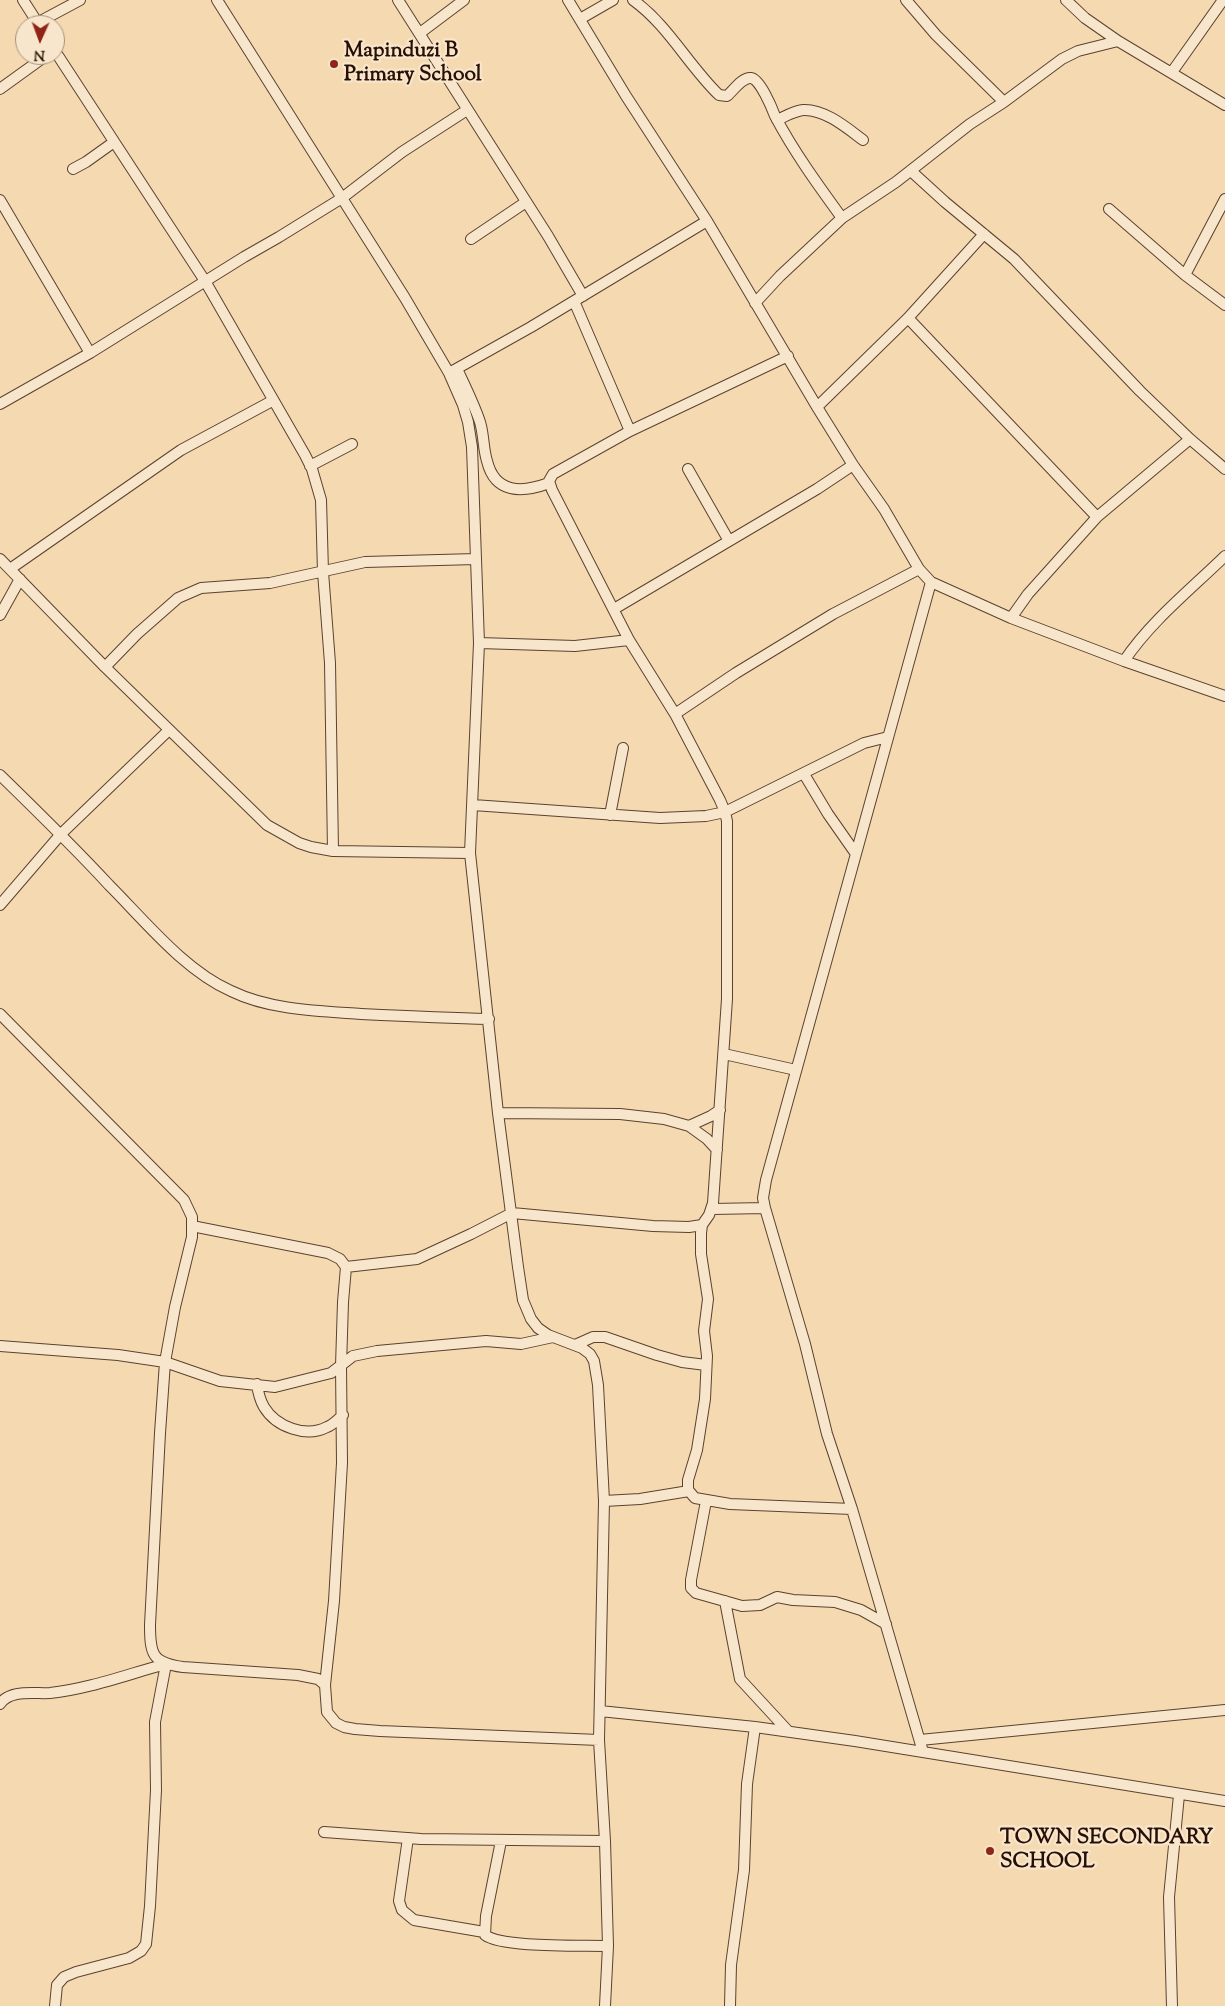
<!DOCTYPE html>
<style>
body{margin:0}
#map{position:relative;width:1225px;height:2006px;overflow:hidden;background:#f4d9b1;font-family:"Sorts Mill Goudy",serif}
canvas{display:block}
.north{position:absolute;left:15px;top:15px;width:50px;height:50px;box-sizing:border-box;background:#f8e6cc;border:1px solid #a5907c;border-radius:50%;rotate:182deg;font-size:14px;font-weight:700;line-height:20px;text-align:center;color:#280f04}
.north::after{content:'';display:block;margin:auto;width:18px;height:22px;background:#8f2418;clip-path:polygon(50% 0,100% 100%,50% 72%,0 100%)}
</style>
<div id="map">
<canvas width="1225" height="2006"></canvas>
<div class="north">N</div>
</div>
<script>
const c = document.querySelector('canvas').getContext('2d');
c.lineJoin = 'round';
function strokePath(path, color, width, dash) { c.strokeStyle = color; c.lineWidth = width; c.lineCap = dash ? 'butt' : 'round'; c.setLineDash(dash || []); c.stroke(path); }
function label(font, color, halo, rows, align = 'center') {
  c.font = font + ' "Sorts Mill Goudy",serif'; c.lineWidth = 4.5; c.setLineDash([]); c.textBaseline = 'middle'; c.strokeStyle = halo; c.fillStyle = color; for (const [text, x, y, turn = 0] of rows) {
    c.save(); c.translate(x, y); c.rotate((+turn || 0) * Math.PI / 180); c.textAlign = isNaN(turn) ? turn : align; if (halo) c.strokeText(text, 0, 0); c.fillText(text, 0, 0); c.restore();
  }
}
const minor = new Path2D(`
 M23 0 39 25
 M217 0 405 298 449 373 463 405 468 422 472 447 479 643 470 853 498 1113 518 1267 523 1300 531 1319 538 1328 548 1335 582 1348 590 1354 594 1361 598 1385 604 1501 599 1740 605 1841 608 1946 605 2006
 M398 0 548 236 583 296
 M568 0 626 96 707 221 817 407 853 465 884 509 919 569 931 582 1011 618 1124 661 1225 696
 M633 0C668 25 688 65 719 95L727 96C733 91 742 77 751 78 760 79 772 108 775 116 794 152 818 185 842 218
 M906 0 936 35 1004 102
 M1066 0 1085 18 1118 41 1225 105
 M580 19 613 0
 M37 23 80 0
 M420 33 464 0
 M55 51 205 281 305 455 312 469 321 500 323 572 330 663 333 851
 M1172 72 1223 0
 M0 89 47 55
 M777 120C786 116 794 111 803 110 825 109 847 128 863 140
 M73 169 86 162 114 142
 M911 171 945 202 1014 259 1140 391 1190 439 1225 469
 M0 200 90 353
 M1109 209 1185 275 1225 305
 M471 239 526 202
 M1185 275 1225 199
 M574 301 630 431
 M755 303 780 276 842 218 896 182 970 124 1004 102 1062 59 1078 51 1118 41
 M908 318 1097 517
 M788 356 630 431 553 474 549 481 552 490 629 640 675 714 720 800 725 812 727 821V999L713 1203 709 1215 702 1225 701 1233V1254L708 1299 704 1331 707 1356 705 1399 697 1450 688 1480V1490L695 1498 730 1504 852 1509
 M457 369C465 386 474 404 480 422 484 435 483 448 487 461 495 494 522 493 549 483
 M449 373 531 327 707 221
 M0 404 90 353 244 257 279 237 342 198 402 152 467 110
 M817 407 908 318 984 234
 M310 466 352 444
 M688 469 729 541
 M0 559 105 667 267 825 299 843 311 847 333 851 470 853
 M10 569 181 450 272 401
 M614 609 817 489 853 465
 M0 615 20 579
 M1011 618 1028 594 1097 517 1190 439
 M479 643 575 646 629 640
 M1124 661C1151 621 1190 590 1225 556
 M105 667 137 634 178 598 201 588 270 583 365 562 476 559
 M675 714 736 673 833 614 919 569
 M804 774 828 814 856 854
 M0 775C37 811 74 847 109 885 145 921 184 970 231 991 270 1010 318 1011 361 1014 403 1016 446 1018 489 1019
 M473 805 660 818 706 816 725 812 864 743 888 737
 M610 815 623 748
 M0 905 61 834 169 730
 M0 1014 184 1200 192 1217V1237L175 1307 165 1362 160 1433 150 1625C150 1654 152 1663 183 1667L298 1675 318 1679 325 1685 327 1712 336 1723 344 1727 355 1729 380 1731 599 1740
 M724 1054 796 1070
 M498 1113 620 1114 664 1119 689 1126 707 1139 717 1150
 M689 1126 711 1116 720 1110
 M712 1209 765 1208
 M192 1226 328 1253 340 1259 346 1267 343 1302 341 1366 342 1463 334 1601 325 1685
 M346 1267 417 1259 471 1234 512 1213 653 1226 689 1227 702 1225
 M575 1345 593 1337H605L657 1355 682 1362 706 1365
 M0 1346 118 1355 165 1362 220 1381 275 1387 331 1373 353 1356 377 1351 486 1341 521 1344 553 1337
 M257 1384C258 1392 260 1400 264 1407 276 1427 306 1438 327 1427 333 1425 338 1419 343 1415
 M604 1501 640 1499 689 1491
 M706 1501 691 1580V1588L696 1593 742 1606 760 1605 777 1597 793 1600 835 1602 861 1610 886 1624
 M725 1601 740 1679 788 1731
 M0 1704C10 1689 34 1694 50 1693 89 1689 128 1674 166 1664L155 1722 156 1790 150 1906 146 1944 141 1951 129 1958 76 1972 64 1977 57 1985 55 2006
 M600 1711 755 1727 855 1741 1225 1801
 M920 1740 1225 1710
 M923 1752 852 1509 827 1434 805 1344 765 1208 763 1198 766 1180 931 582
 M324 1832 421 1839 605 1841
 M408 1838 399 1901 402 1910 414 1920 484 1932
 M501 1841 486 1916 485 1935C502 1948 583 1945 608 1946
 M730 2006 731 1965 744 1870 747 1784 755 1727
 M1172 2006 1169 1897 1179 1795`);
strokePath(minor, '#5b422f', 12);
strokePath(minor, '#f8e6cc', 10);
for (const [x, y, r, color] of [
 [334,64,5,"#8f2418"],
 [990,1851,5,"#8f2418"]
]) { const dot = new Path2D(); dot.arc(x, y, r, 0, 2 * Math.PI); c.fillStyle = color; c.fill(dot); strokePath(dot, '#f8e6cc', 2); }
label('bold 21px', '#280f04', '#f8e6cc', [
 ["Mapinduzi B",344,52],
 ["Primary School",344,76],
 ["TOWN SECONDARY",1000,1839],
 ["SCHOOL",1000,1863]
], 'left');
</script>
